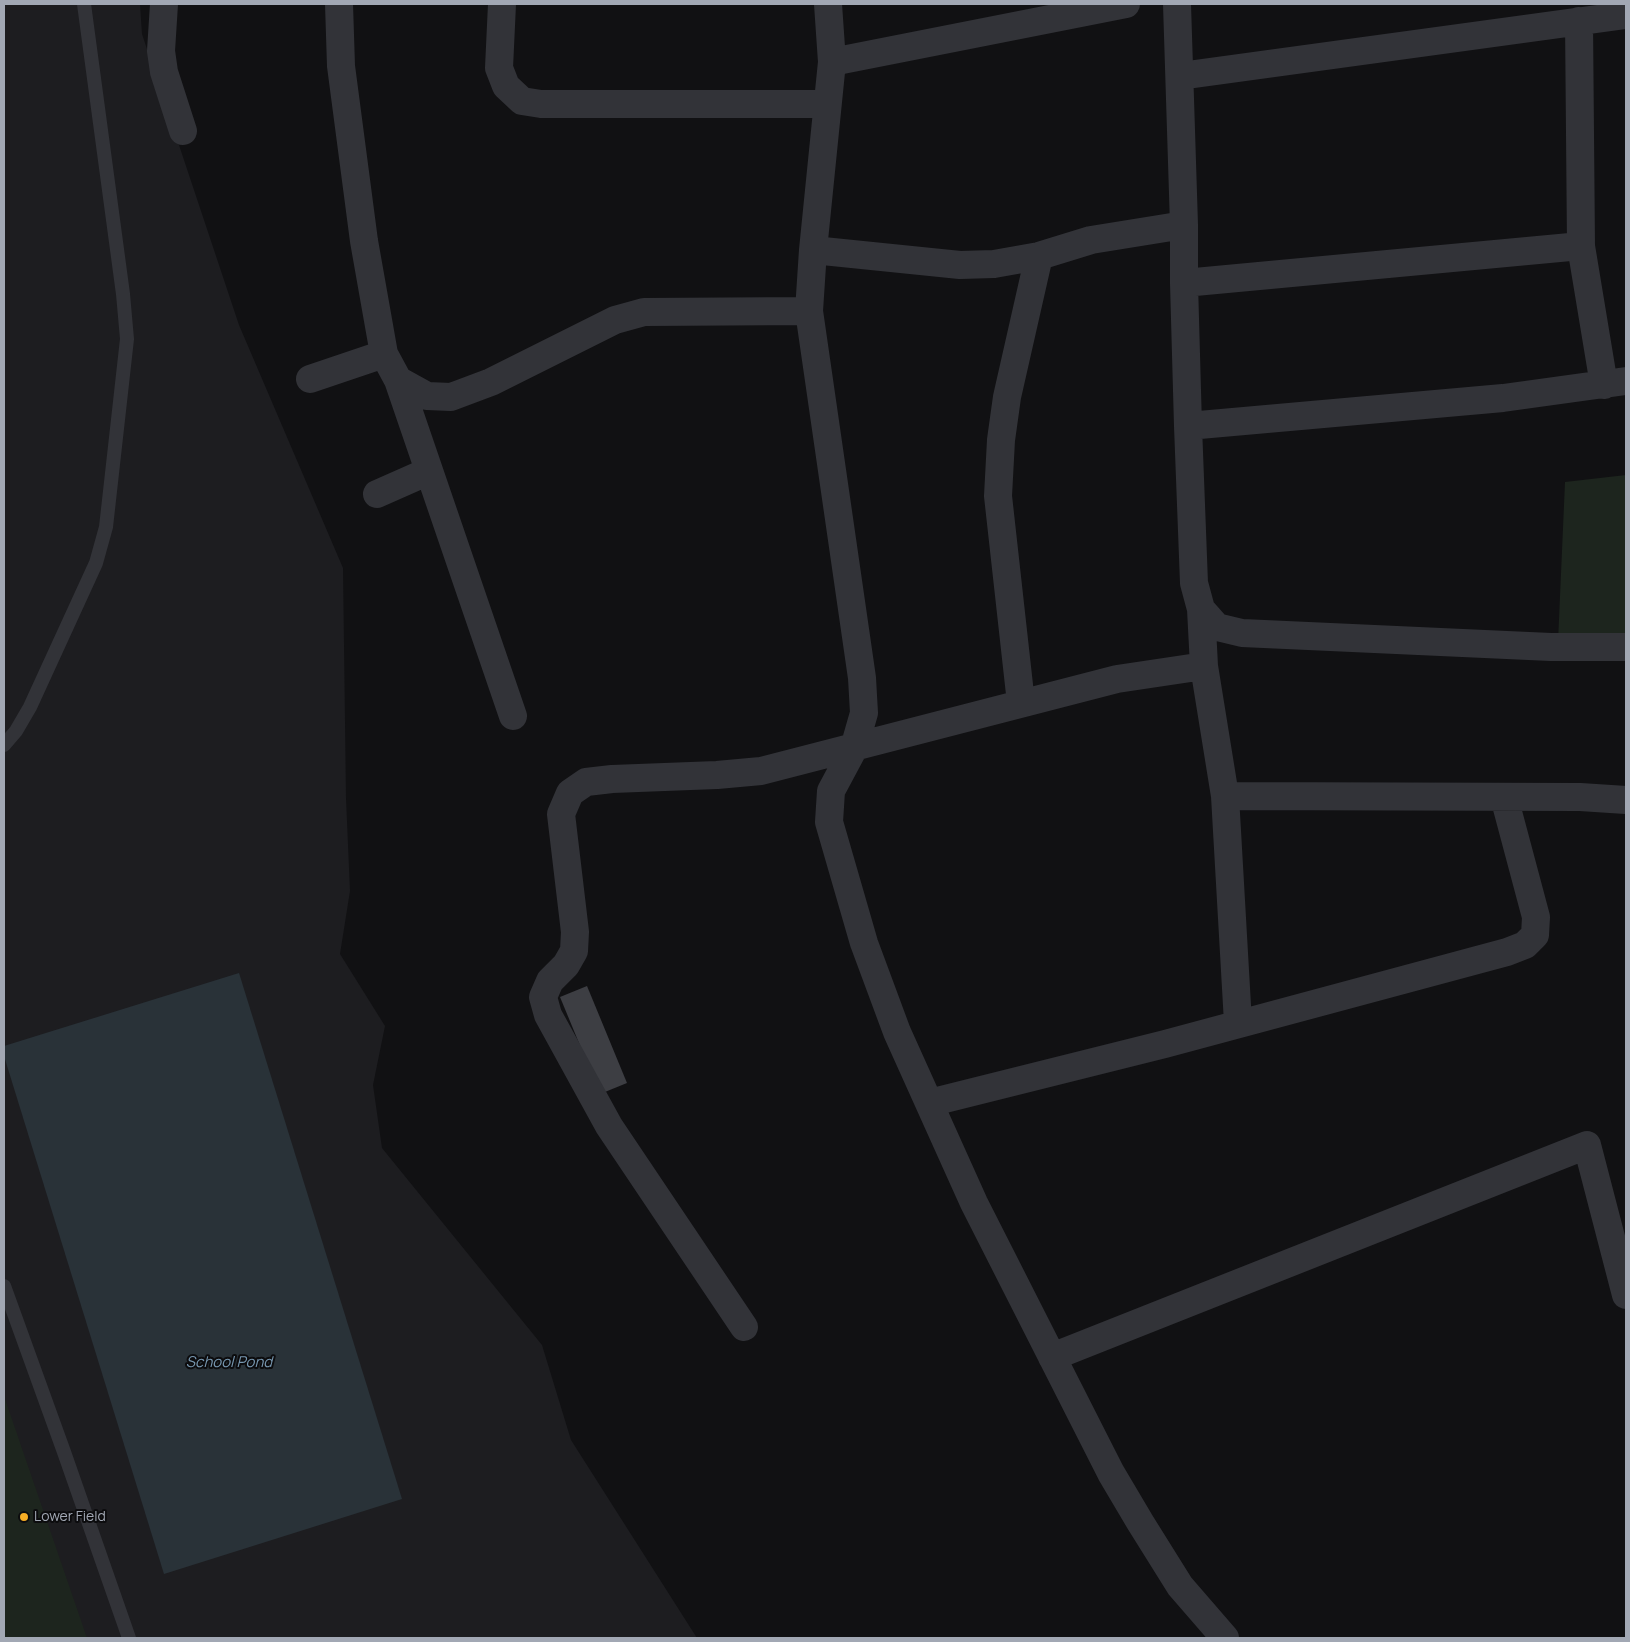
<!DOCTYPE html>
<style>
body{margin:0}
#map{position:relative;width:1630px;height:1642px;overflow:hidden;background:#111113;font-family:Manrope,sans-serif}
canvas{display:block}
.frame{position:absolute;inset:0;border:5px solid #a2a8b4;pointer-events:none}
</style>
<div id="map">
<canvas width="1630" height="1642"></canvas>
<div class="frame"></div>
</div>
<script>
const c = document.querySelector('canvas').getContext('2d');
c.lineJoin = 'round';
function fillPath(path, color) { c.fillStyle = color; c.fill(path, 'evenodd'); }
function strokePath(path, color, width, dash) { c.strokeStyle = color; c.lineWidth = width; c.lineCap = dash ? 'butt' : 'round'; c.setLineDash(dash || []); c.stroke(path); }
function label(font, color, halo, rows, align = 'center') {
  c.font = font + ' Manrope,sans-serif'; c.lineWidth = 4; c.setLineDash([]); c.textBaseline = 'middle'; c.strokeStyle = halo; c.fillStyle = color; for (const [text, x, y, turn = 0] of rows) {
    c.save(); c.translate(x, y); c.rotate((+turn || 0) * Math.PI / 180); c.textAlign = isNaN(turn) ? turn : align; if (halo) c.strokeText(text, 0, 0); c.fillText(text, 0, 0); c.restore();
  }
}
fillPath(new Path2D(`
 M4 4H140L142 34 239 325 343 568 346 798 350 891 340 954 385 1026 373 1085 382 1148 542 1345 571 1440 697 1638H4Z`), '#1d1d20');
fillPath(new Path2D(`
 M1626 475V641L1558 642 1565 482Z
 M4 1396 87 1638H4Z`), '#1d251e');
fillPath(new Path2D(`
 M239 973 402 1499 164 1574 4 1056V1046Z`), '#293238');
fillPath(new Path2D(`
 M587 986 627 1083 600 1094 560 997Z`), '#3d3e43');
strokePath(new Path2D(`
 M4 745 16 731 30 707 96 563 106 527 127 339 123 294 84 4
 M4 1286 64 1452 129 1638`), '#323338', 14);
strokePath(new Path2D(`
 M164 4 161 51 164 72 183 131
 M339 4 341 66 364 241 384 354 398 380 427 396 451 397 491 382 615 320 644 312 809 311
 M502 4 499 68 506 86 522 101 541 104H827
 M828 4 832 62 813 250 809 311 862 678 864 713 854 748 831 791 829 822 864 943 897 1032 974 1203 1111 1473 1140 1522 1180 1586 1225 1638
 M1177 4 1184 225V283L1188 426 1194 583 1201 609 1217 627 1242 633 1551 647H1626
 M1579 21 1581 246 1604 385
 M832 62 1126 4
 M1180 76 1626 15
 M813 250 960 265 994 264 1039 256 1091 240 1184 225
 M1184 283 1581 246
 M310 379 384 354
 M398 380 513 716
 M1188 426 1503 398 1626 381
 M377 494 429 471
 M1201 609 1204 666 1225 796 1238 1023
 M1021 703 998 496 1001 440 1007 397 1039 256
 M1225 796 1580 797 1626 800
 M929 1103 1165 1044 1507 952 1525 945 1535 935 1536 917 1504 797
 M744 1327 609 1126 548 1015 543 997 550 981 566 965 574 951 575 932 561 814 570 793 586 782 612 779 717 775 761 771 1117 679 1204 666
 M1052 1357 1587 1145 1626 1295`), '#323338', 28);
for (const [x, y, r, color] of [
 [24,1517,5,"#f6ad25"]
]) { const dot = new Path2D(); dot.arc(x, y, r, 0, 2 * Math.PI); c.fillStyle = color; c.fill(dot); strokePath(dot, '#0c0c0e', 2); }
label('14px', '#a2a8b4', '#0c0c0e', [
 ["Lower Field",34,1517]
], 'left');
label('italic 15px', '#7797b0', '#0c0c0e', [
 ["School Pond",229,1363]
]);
</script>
